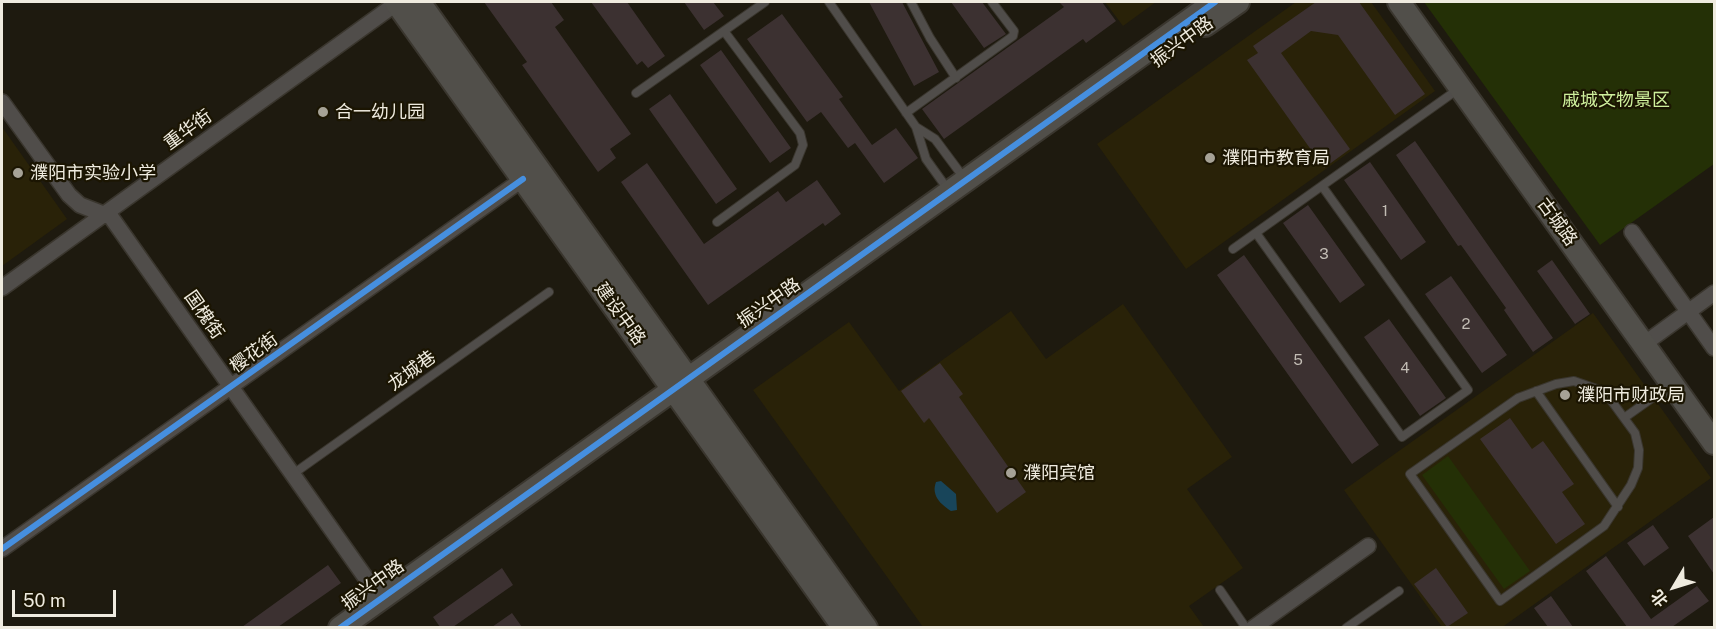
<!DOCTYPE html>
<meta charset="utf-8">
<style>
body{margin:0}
#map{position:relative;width:1716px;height:629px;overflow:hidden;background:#1e1a0f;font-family:"Public Sans","Noto Sans SC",sans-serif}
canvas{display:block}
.frame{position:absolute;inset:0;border:3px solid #efebdf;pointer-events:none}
.north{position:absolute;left:1644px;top:557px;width:60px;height:60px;-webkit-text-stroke:4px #1b1502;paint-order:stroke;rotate:232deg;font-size:16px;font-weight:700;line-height:24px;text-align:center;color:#efebdf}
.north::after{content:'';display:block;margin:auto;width:21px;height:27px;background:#efebdf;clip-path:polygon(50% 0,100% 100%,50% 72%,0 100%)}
.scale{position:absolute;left:12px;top:590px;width:104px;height:27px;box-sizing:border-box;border:3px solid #efebdf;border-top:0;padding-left:8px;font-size:18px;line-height:21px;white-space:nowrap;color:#efebdf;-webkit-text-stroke:4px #1b1502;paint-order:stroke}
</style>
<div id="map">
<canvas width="1716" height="629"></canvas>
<div class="frame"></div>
<div class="north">北</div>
<div class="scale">50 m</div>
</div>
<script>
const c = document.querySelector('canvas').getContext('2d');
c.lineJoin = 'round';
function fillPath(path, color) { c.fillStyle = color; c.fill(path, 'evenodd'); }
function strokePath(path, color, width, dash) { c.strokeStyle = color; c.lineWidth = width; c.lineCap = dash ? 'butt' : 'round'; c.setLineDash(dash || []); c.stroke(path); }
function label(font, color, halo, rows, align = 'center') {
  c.font = font + ' "Public Sans","Noto Sans SC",sans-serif'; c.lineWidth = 4.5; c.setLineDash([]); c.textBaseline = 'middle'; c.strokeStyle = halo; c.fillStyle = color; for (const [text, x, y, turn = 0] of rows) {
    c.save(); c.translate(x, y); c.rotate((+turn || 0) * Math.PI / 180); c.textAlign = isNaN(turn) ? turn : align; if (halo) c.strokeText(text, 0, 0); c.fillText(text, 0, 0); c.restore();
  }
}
fillPath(new Path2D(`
 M1105 2H1156L1123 26Z
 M1296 2H1371L1435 91 1186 269 1097 144Z
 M2 127 67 219 2 266Z
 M1123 304 1232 457 1187 489 1243 568 1189 606 1204 627H923L753 390 849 322 899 391 1011 311 1046 359Z
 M1593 313 1711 478 1501 628 1442 627 1344 490Z`), '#292208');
fillPath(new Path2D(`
 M1424 2H1714V164L1600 245Z
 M1448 456 1530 571 1504 589 1422 475Z`), '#243006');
fillPath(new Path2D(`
 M941 481 956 494 957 510 951 511C940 504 931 495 936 482Z`), '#18455a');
fillPath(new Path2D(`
 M484 2H551L564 20 555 27 631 134 610 149 616 158 598 172 522 65 527 62Z
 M591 2H627L665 56 648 68 642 61 637 65Z
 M684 2H713L724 16 704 30Z
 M869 2H902L939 72 914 86Z
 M951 2H982L1006 34 984 48Z
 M1059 2H1102L1116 21 1086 43 1083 39 944 139 922 109 1064 7Z
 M1316 2H1359L1425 94 1395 115 1338 35 1311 31 1281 53 1350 149 1324 168 1247 60 1258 53 1253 46Z
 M782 14 843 97 839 99 872 145 896 128 918 158 884 183 855 143 848 148 821 112 807 122 747 39Z
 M721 50 791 148 770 163 700 65Z
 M670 94 737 189 716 204 649 109Z
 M1415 141 1553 338 1533 352 1504 310 1506 308 1461 245 1458 246 1396 155Z
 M1370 162 1426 242 1401 260 1344 180Z
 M647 163 704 244 778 191 786 202 817 180 841 214 825 226 823 223 708 305 621 182Z
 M1308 205 1365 285 1340 303 1283 223Z
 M1244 255 1379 445 1352 464 1217 275Z
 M1552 260 1590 314 1575 324 1537 271Z
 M1451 276 1507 355 1482 373 1425 294Z
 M1389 319 1446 398 1420 416 1364 337Z
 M940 363 963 394 959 397 1026 492 997 513 929 418 924 423 901 391Z
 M1510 418 1532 449 1543 441 1574 484 1562 492 1585 524 1556 544 1480 439Z
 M1714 517V574L1688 536Z
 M1653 525 1669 548 1644 566 1627 543Z
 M1606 556 1651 619 1697 586 1709 601 1672 627H1627L1586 571Z
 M328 565 341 583 278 627H242Z
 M502 568 513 585 453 627H440L433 617Z
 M1436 568 1468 613 1447 627 1414 584Z
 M1551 596 1573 627H1548L1534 608Z
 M512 613 522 627H492Z`), '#3c3131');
const lane = new Path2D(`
 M829 2 916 127 926 159 949 191
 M911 2 930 38 956 78
 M636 93 765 2
 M906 113 1013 36 1014 31 992 2
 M916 127 935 139 964 178
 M717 222 795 165 803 145 800 133 724 31
 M1256 233 1402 437 1468 390 1322 186
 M1233 249 1457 90
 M1574 381 1605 392 1635 433 1639 450 1638 468 1631 485 1604 526 1500 601 1410 474 1518 398 1556 384Z
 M1536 391 1618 507
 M1624 418 1669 386
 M293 474 549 292
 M1220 590 1246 628
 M1346 628 1399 591`);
const street = new Path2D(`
 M2 102 69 195 80 205 111 217 380 598
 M1632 232 1714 348
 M2 288 397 3
 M1644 344 1714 293
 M2 549 523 179
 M1253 628 1368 546`);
const secondary = new Path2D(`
 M396 2 844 628
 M419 2 866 628
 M1399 2 1714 443
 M1205 25 1238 2
 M340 628 1215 2`);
strokePath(lane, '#3a362e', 10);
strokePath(street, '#3a362e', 18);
strokePath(secondary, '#3a362e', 26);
strokePath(lane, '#504d4a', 8);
strokePath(street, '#504d4a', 15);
strokePath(secondary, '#514f4a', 22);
strokePath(new Path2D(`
 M2 549 523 179
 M340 628 1215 2`), '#468fdf', 6);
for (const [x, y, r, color] of [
 [323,112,6,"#a6a296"],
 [1210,158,6,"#a6a296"],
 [18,173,6,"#a6a296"],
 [1565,395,6,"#a6a296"],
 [1011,473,6,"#a6a296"]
]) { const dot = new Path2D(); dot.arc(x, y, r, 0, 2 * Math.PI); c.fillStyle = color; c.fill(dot); strokePath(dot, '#1b1502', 2); }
label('15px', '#c2bcb4', null, [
 ["1",1385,211],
 ["3",1324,254],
 ["2",1466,324],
 ["5",1298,360],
 ["4",1405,368]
]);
label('18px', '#efebdf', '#1b1502', [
 ["振兴中路",1182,42,-36],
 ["重华街",188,130,-36],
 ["古城路",1557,222,54],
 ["振兴中路",769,303,-35],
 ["建设中路",620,314,54],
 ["国槐街",204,315,55],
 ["樱花街",254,353,-36],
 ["龙城巷",412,371,-36],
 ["振兴中路",373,585,-36]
]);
label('18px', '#ceef9c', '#1b1502', [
 ["戚城文物景区",1616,100]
]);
label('18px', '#efebdf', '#1b1502', [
 ["合一幼儿园",335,112],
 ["濮阳市教育局",1222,158],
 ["濮阳市实验小学",30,173],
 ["濮阳市财政局",1577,395],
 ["濮阳宾馆",1023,473]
], 'left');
</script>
